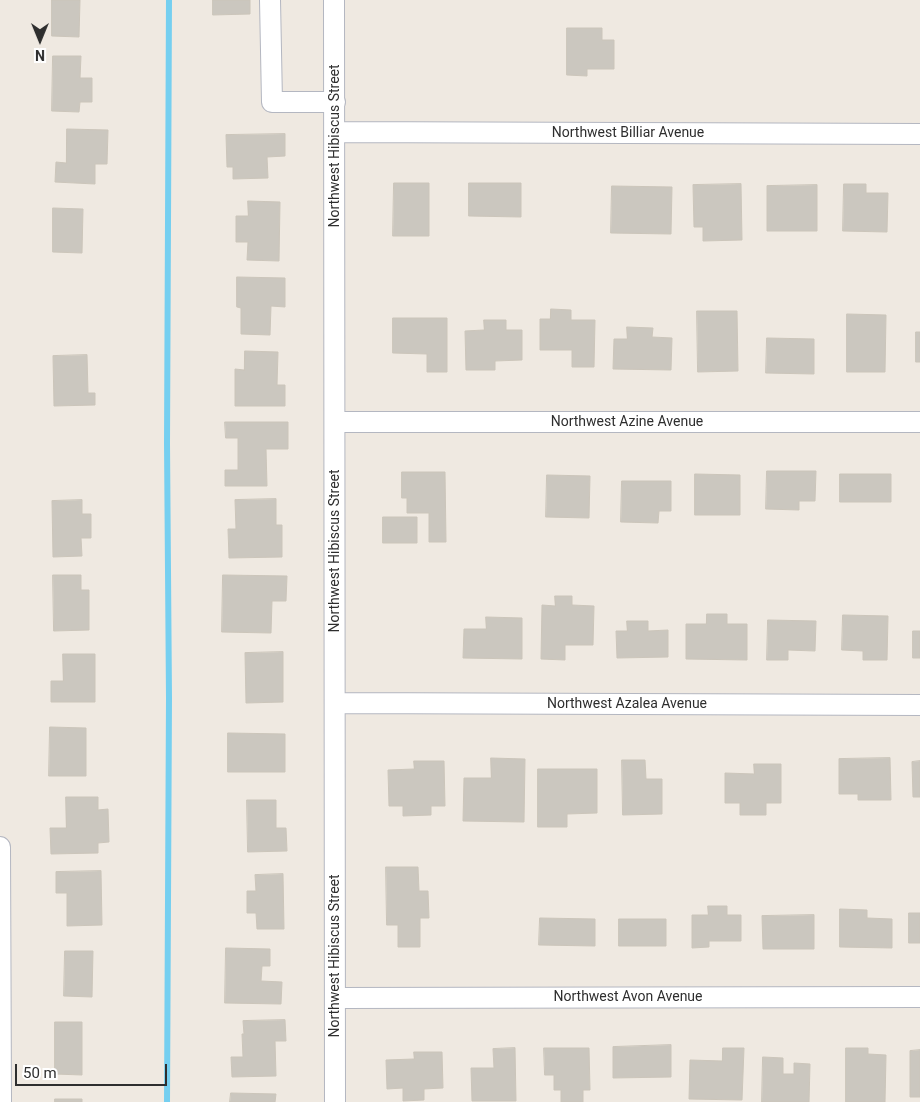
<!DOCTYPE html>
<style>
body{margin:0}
#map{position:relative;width:920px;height:1102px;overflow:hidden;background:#efe9e1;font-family:Roboto,sans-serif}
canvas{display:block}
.north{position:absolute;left:15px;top:15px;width:50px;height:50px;-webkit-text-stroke:4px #fff;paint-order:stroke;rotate:180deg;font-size:14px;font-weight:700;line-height:20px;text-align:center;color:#2e2e2e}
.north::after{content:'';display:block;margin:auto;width:18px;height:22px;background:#2e2e2e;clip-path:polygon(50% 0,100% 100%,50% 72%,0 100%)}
.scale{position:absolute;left:15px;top:1064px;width:152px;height:22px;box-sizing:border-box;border:2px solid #2e2e2e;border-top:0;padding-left:6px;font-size:15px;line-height:18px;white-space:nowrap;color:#2e2e2e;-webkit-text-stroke:4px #fff;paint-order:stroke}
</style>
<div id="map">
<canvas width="920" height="1102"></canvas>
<div class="north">N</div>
<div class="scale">50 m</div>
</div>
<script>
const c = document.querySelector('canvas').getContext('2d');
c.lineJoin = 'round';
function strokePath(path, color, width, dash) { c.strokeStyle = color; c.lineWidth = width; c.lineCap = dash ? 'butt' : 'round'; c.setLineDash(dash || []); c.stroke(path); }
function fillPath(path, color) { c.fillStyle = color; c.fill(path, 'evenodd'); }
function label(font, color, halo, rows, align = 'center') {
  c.font = font + ' Roboto,sans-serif'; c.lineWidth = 4; c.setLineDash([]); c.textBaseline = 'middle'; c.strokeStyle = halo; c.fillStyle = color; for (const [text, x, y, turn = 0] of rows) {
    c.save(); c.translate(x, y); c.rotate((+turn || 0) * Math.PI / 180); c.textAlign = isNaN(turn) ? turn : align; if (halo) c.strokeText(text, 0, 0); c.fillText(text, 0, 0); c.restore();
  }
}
strokePath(new Path2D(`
 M167 1102 169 698 167 443 169 0`), '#75cff0', 6);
const building = new Path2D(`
 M52 0H80L79 37 52 36Z
 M213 0H250V14L213 15Z
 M567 28H602V40H614V69H587V76L567 75Z
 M53 56H81L80 78H92V102H80L79 112 52 111Z
 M67 129 108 130 107 164H95V184L55 182 56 162 66 163Z
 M285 134V156L267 157 268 178 233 179V167H227L226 135Z
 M394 183H429V236H393Z
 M469 183H521V217L469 216Z
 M741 184 742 240 703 241V227H694L693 185Z
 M844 184H866V193H888L887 232 843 231Z
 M817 185V231H767V186Z
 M612 186 672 187 671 234 611 233Z
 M248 201 280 202 279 261 247 260 248 242H236V216H248Z
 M53 208 83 209 82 253 53 252Z
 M237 277 285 278V307L271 306 270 335 241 334V308L237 307Z
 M551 309 571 310V320H595L594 367H572V350H540V319H550Z
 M697 311H737L738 371 698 372Z
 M847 314 886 315 885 372H847Z
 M393 318H447V372H427V354L393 353Z
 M484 320H506V330H522V360L495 361V370H466L465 331 484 330Z
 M627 327 653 328 652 337 672 338 671 370 613 369 614 339H627Z
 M916 332H920V362H916Z
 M767 338 814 339V374L766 373Z
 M245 351 278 352 277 385H285V406H235V369L244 370Z
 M87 355 88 393H95V405L54 406 53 356Z
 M225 422H288V449H266L267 486H225V470H238V438H226Z
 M767 471H816L815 501H799V510L766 509Z
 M402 472H445L446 542H429V513H407V498H402Z
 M695 474 740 475V515H695Z
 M840 474H891V502H840Z
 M547 475 590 476 589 518 546 517Z
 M622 481H671V511H659L658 523 621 522Z
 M276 499V525H282V557L229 558 228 529H236L235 500Z
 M82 500V514H91V538H81L82 556 53 557 52 501Z
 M383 517H417V543H383Z
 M53 575H81V590H89V630L54 631Z
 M223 575 287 576 286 601H272L271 633 222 632Z
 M555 596H572V605L594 606 593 645H565V660L541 659 542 605 555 606Z
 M707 614H727V624H747V660L686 659V624H706Z
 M843 615 888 616 887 660H863V651L842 650Z
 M486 617 522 618V659L463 658 464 629H486Z
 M768 620 816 621 815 651 788 650V660H767Z
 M627 621H648V631L668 630V657L617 658 616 631H627Z
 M913 631H920V658H913Z
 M283 652V702L246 703 245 653Z
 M63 654H95V702H51V681H63Z
 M50 727 86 728V776H49Z
 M228 733 285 734V772H228Z
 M491 758 525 759 524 822 463 821 464 778H491Z
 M890 758 891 800H858V794H839V759Z
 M622 760H645L646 779H662V814L623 815Z
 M414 761H444L445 806H431V815L403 816V806H389L388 770 414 769Z
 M920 761V797H913L912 762Z
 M754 764H781V803H766V815H740V803H725V773L754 774Z
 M538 769H597V813L567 814V827H538Z
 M66 797H98V810L108 809 109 842 98 843V853L51 854 50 828H66Z
 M247 800H276V828H286L287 851 248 852Z
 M386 867H418L419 891H428L429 918H420V947H398V925H387Z
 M101 871 102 925 67 926V893H56V872Z
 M283 874 284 929H257L256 913H247V891H256L255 875Z
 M708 906H727V915H741V941H709V947L692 948V915H708Z
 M840 909 867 910V918L892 919V948L840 947Z
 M909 913H920V943H909Z
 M814 915V949H763L762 916Z
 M540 918 595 919V946L539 945Z
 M619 919H666V946H619Z
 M226 948 270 949V966H262L261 981 282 982 281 1004 225 1003Z
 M65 951H93L92 997 64 996Z
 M285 1020 286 1041H275L276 1076 232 1077 231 1057H243L242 1034H244L243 1021Z
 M55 1022H82V1075L55 1074Z
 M671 1045V1077L613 1078V1047Z
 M515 1048 516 1101H472L471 1068H494L493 1049Z
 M544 1048H589L590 1090H583V1102H561V1090H554V1075H545Z
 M723 1048H744L742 1100 689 1099 690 1060 722 1061Z
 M846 1048H868V1054L886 1055 885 1102H846Z
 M920 1050V1097H910V1051Z
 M414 1052H442L443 1088 424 1089V1100L403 1101V1088L387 1089 386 1060 414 1059Z
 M763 1057 783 1058V1074H794V1063L810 1064 809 1102H762Z
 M231 1093 276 1094 275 1102H230Z
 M55 1099H82V1102H55Z`);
fillPath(building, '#cbc7bf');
strokePath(building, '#cbc5ba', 1);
const minor = new Path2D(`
 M270 0 272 102H335
 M334 0 335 1102
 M335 132 920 134
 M335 422H920
 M335 703 920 705
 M0 847 1 1102
 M336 998 920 997`);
strokePath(minor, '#b4b7c1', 22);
strokePath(minor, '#fff', 20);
label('14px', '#2e2e2e', '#fff', [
 ["Northwest Billiar Avenue",628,133],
 ["Northwest Hibiscus Street",335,146,-90],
 ["Northwest Azine Avenue",627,422],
 ["Northwest Hibiscus Street",335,551,-90],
 ["Northwest Azalea Avenue",627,704],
 ["Northwest Hibiscus Street",335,956,-90],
 ["Northwest Avon Avenue",628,997]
]);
</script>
